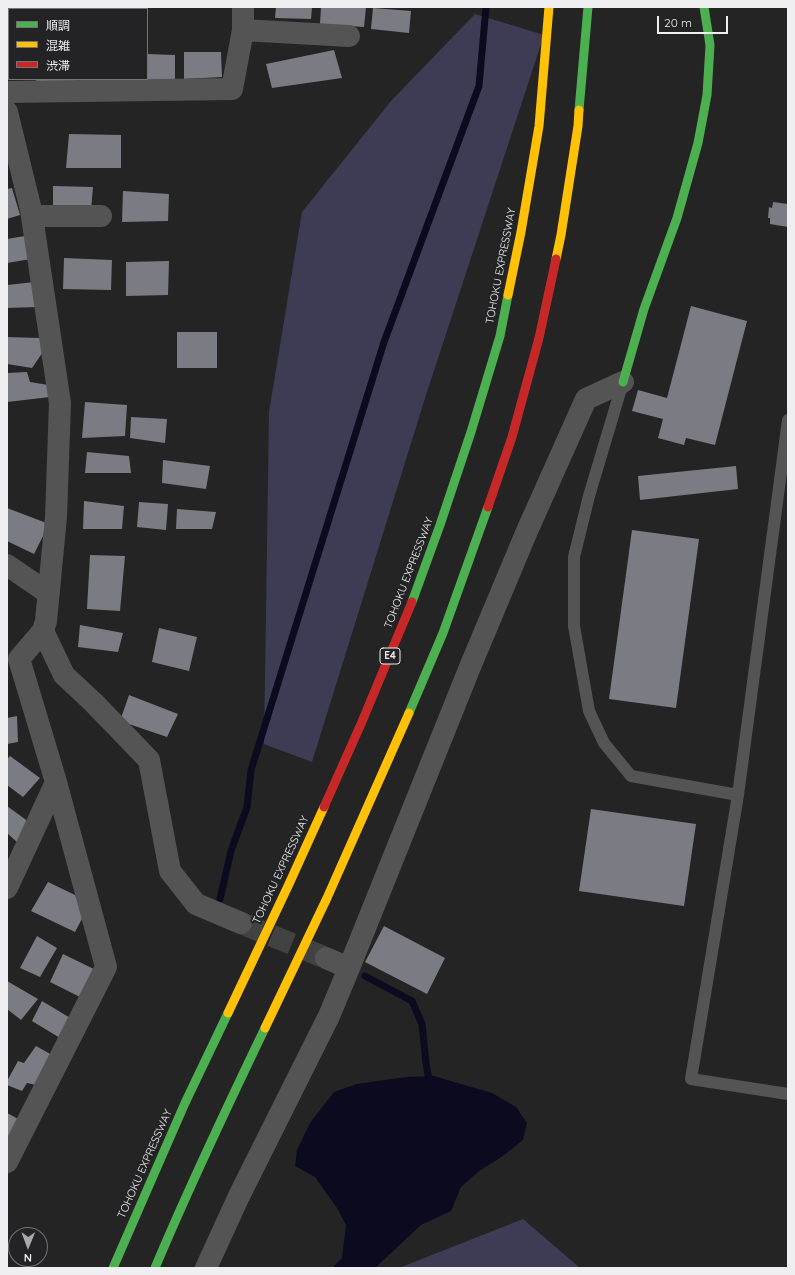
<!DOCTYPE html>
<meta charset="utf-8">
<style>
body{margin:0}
#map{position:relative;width:795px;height:1275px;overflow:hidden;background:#242424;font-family:Quicksand,"Noto Sans JP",sans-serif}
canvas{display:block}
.frame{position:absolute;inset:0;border:8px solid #efeff1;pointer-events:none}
.legend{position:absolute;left:8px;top:8px;width:140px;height:72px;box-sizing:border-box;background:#232325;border:1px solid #757577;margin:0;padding:5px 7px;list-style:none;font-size:12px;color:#efeff1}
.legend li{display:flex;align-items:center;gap:8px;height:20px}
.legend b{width:20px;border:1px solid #757577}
.north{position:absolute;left:8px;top:1227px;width:40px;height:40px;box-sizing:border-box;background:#232325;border:1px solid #757577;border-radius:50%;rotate:181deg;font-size:11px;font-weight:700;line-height:16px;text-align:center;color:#efeff1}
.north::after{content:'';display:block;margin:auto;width:14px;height:18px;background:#a8a8a9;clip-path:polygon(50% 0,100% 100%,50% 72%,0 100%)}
.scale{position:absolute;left:657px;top:16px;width:71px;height:18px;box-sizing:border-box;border:2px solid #efeff1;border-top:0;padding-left:5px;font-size:12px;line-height:14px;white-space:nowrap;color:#efeff1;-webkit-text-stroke:3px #232325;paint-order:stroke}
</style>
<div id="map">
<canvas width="795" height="1275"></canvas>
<div class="frame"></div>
<ul class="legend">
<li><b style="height:5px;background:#4caf50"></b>順調</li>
<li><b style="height:5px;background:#ffc107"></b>混雑</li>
<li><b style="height:5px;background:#c62828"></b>渋滞</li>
</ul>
<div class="north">N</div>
<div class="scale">20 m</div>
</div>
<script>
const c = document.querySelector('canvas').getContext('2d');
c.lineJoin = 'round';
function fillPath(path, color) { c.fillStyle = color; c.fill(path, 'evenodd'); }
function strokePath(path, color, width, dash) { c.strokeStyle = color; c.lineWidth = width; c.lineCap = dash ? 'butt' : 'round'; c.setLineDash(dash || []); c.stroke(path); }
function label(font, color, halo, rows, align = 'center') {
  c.font = font + ' Quicksand,sans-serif'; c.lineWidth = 4; c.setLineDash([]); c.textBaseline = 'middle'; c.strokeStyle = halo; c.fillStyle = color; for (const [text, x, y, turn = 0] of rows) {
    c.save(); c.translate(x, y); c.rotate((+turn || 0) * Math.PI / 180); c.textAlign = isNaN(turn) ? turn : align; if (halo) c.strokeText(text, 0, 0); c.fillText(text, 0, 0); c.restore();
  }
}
fillPath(new Path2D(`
 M475 14 544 35 426 395 312 762 264 744 269 412 302 212 391 101Z
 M523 1219 580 1268H399Z`), '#3d3c54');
fillPath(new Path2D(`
 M434 1076 492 1093 516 1107 527 1123 523 1140 503 1156 479 1171 461 1187 451 1211 421 1225 375 1268H332L342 1258 346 1225 337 1208 315 1177 295 1166 297 1150 310 1123 334 1092 357 1084 406 1077Z`), '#0c0a1f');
strokePath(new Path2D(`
 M220 899 231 851 247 807 251 770 384 342 479 86 486 7
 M365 976 412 1001 422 1024 426 1063 430 1086`), '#0c0a1f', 7);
fillPath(new Path2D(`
 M276 7H312L311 19 275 18Z
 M321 7H366L364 27 320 24Z
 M373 8 411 11 409 33 371 29Z
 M334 50 342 78 272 88 266 64Z
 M184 52H221L222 77 184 79Z
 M147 54 175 55V79L147 80Z
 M36 79H77V84L37 85Z
 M69 134 121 135V168H66Z
 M53 186 93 187 91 210 53 208Z
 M12 188 20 215 7 219V189Z
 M123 191 169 194 168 221 122 222Z
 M773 202 788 204V227L770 224V218H768L769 207 772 208Z
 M25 236 31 259 7 263V239Z
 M64 258 112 260 111 290 63 289Z
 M169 261 168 295 126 296V262Z
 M35 282 37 307 7 308V285Z
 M691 306 747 321 715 445 686 438 684 445 658 438 663 419 632 411 638 390 667 398Z
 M177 332H217V368H177Z
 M7 337 40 338 43 352 32 368 7 364Z
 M27 372 30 382 48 385 50 397 7 402V373Z
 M85 402 127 405 125 436 82 438Z
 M131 417 167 419 165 443 130 438Z
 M87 452 129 456 131 473H85Z
 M163 460 210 466 206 489 162 483Z
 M736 466 738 489 640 500 638 476Z
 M84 501 124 506 122 529H83Z
 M139 502 168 504 166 530 137 527Z
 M7 508 49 524 34 554 7 541Z
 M177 509 216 512 212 529H176Z
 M632 530 699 539 676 708 609 699Z
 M90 555 125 556 120 611 87 609Z
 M80 625 123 633 118 652 78 647Z
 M159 628 197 637 189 671 152 662Z
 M129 695 178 714 167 737 120 721Z
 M17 716 18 742 7 744V718Z
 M10 756 40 778 23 797 7 785V759Z
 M7 806 29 822 18 843 7 833Z
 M591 809 696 824 684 906 579 891Z
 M48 882 75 895 84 915 75 932 31 911Z
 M384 926 445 958 427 994 365 962Z
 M37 936 57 948 40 977 20 968Z
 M63 954 98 971 82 998 50 982Z
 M7 981 38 999 21 1020 7 1009Z
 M42 1001 72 1019 60 1038 32 1021Z
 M36 1046 52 1055 36 1085 27 1083 22 1091 7 1085V1081L18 1061 24 1063Z
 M7 1113 22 1121 7 1142Z`), '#7b7b83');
strokePath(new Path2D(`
 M241 923 326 958`), '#424243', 22, [22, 11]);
strokePath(new Path2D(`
 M623 382 589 496 574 557V626L589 711 604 743 631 776 738 795
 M788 420 738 795 691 1079 788 1094`), '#545454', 12);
strokePath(new Path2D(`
 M243 30 349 36
 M7 92 232 89 243 30V7
 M7 112 31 210 60 403 56 517 46 621 43 631 19 659 56 782 106 967 7 1162
 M32 216H101
 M7 565 48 593
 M43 631 64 675 94 703 149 760 170 871 196 904 241 923
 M7 888 56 782
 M326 958 349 968
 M206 1268 239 1196 329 1016 349 968 470 667 527 531 586 399 623 382`), '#545454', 22);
strokePath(new Path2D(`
 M579 110 588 7
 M623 382 644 309 677 218 698 143 707 95 710 45 704 7
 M412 602 440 525 471 432 500 336 508 295
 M409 713 443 633 488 507
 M113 1268 185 1103 228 1013
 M155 1268C189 1187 227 1107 265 1028`), '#4caf50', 9);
strokePath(new Path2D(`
 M556 259 561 235 578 126 579 110
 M508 295 521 232 539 126 549 7
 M228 1013 289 884 324 807
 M265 1028 327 898 409 713`), '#ffc107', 9);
strokePath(new Path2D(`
 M488 507 512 437 539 338 556 259
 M324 807 361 724 412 602`), '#c62828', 9);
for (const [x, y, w] of [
 [390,656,20]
]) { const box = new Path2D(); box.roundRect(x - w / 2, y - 8, w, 16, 3); c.fillStyle = '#232325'; c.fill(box); strokePath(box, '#efeff1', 1); }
label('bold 10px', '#efeff1', null, [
 ["E4",390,656]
]);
label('11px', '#efeff1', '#232325', [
 ["TOHOKU EXPRESSWAY",501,266,-79],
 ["TOHOKU EXPRESSWAY",409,573,-69],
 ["TOHOKU EXPRESSWAY",281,870,-65],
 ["TOHOKU EXPRESSWAY",145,1164,-66]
]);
</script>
